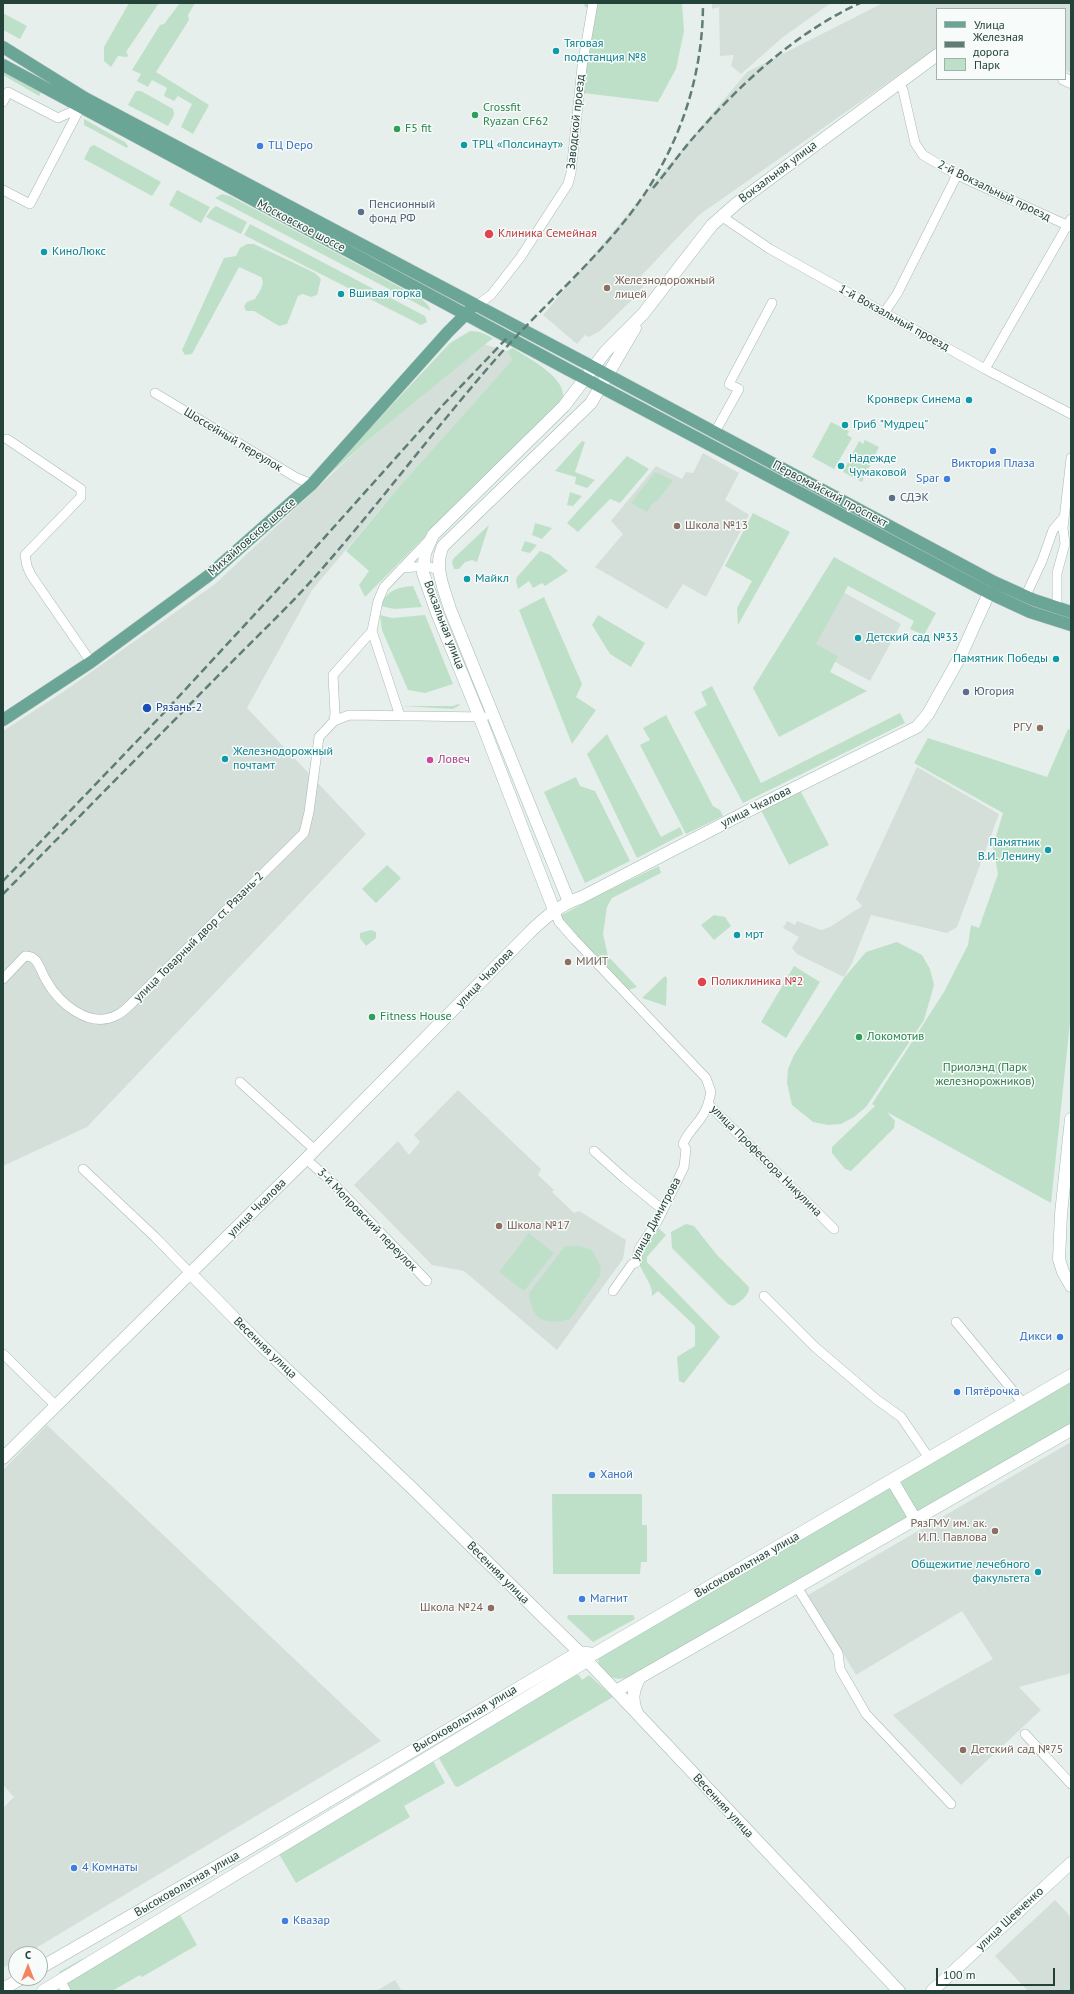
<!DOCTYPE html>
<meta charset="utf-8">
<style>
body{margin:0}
#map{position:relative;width:1074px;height:1994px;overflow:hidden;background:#e6efeb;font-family:"PT Sans",sans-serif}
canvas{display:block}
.frame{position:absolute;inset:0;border:4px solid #24423a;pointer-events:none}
.legend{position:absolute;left:936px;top:8px;width:130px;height:72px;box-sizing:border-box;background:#f7fbf9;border:1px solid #a3b1ad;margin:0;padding:5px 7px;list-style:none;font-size:12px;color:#24423a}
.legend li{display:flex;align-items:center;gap:8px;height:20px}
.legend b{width:20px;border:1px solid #a3b1ad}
.north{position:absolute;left:8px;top:1946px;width:40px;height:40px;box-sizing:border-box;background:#f7fbf9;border:1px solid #a3b1ad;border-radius:50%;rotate:0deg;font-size:11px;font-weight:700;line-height:16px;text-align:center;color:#24423a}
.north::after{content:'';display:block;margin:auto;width:14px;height:18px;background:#f4845f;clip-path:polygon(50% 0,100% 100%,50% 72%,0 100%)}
.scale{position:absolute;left:936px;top:1968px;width:119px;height:18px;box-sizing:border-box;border:2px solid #24423a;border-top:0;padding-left:5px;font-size:12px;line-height:14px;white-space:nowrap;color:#24423a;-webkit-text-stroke:3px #f7fbf9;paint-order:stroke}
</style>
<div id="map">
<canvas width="1074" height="1994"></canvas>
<div class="frame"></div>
<ul class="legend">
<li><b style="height:5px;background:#6aa596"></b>Улица</li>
<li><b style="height:5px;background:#5f7d75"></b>Железная дорога</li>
<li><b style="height:11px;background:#bfe0c8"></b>Парк</li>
</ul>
<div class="north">С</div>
<div class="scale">100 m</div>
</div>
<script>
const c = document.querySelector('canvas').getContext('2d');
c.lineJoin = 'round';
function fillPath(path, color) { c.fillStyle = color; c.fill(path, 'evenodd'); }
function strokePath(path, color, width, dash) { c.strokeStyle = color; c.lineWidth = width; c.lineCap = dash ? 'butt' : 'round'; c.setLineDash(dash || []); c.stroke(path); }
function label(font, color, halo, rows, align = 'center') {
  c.font = font + ' "PT Sans",sans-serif'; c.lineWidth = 3; c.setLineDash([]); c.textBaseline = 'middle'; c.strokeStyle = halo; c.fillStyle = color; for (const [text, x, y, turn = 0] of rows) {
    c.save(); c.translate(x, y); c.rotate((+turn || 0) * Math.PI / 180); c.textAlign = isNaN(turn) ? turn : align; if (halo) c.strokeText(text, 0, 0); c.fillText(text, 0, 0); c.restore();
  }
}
fillPath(new Path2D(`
 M712 3H831L783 37 741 74 731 66 734 55 720 56 719 7 712 9Z
 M883 3H1071V73L1065 70V9H937V48L699 215 641 276 646 282 637 295 600 331 589 337 585 335 577 344 543 315 747 72Z
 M483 344 507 351 512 360 398 488 312 590 247 708 366 834 87 1127 3 1166V731L63 692 215 584 367 441Z
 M703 453 739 473 725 500 749 515 706 597 683 584 667 609 595 567 623 534 611 521 656 466 682 479 686 472 693 473Z
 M823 581 901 624 870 681 791 638Z
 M917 767 999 814 957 927 947 933 871 915 852 963 844 977 797 954 792 948 799 937 783 928 787 921 795 925 797 921 821 930 830 927 862 906 856 899Z
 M458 1090 541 1169 538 1175 554 1190 552 1192 574 1213 579 1211 626 1240 623 1259 557 1350 464 1271 432 1265 354 1185 398 1141 409 1155 420 1142 414 1135Z
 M47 1425 381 1741 26 1954H16V1960L3 1968V1808L14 1797 3 1785V1470Z
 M1071 1442V1673L1019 1687 1041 1710 961 1785 893 1715 993 1659 962 1611 856 1675 808 1595Z
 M1055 1900 1071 1917V1991H1028L995 1956Z
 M395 1980 402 1991H376Z`), '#d4dfda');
fillPath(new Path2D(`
 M129 3H159L126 52 128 55 127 57 118 56 111 67 104 61V47Z
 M180 3H195L188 15 189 20 156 72 209 105 193 134 181 127 192 104 178 96 174 101 164 96 167 88 152 80 148 87 137 81 141 74 132 70 160 25 164 24Z
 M584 3H682L684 31 676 69 658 102 583 93 594 9 585 7Z
 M3 13 27 26 20 39 3 30Z
 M3 71 41 92 39 96 3 75Z
 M136 91H141L173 109 174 115 168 126 128 105Z
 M84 119 125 142 128 146 127 148 84 125Z
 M94 145 161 182 152 196 84 159 90 147Z
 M177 190 210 207 201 223 169 205Z
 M222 194 230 196 422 299 428 305 431 311 215 198Z
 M216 206 247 222 241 234 206 217 211 210Z
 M250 224 425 316 427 322 421 325 244 235Z
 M247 244H254L315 273 321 279 317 295 311 297 303 294 298 296 287 324 279 326 254 311H246L244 306 247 302 255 299C259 292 266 284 261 277L239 267 192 354 185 355 182 350 224 258 236 256 240 248Z
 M470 331 480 332 493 338 367 441 312 490 450 343Z
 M513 348C529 359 566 377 563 398L365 597 359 585 369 571 346 551 398 488 512 360 507 351Z
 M831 422 849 431 847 435 852 438 834 469 812 457Z
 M865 440 879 447 862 482 843 472 859 441 863 444Z
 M582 441 585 442 575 472 595 480 587 488 575 484 576 477 555 471Z
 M627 456 649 469 620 503 610 499 578 532 567 523Z
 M655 472 673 480 659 499 651 505 647 512 631 503Z
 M570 492 582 496 573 506 567 505Z
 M753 513 790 532 738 625 737 608 752 581 725 566Z
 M535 523 552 528 542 539 532 535Z
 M489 525 477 562 472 560 465 562 459 569H454L452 562 453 559Z
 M525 541 537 545 530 553 521 551Z
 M540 551 550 555 568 571 545 586 542 583 533 588 529 581 518 589 516 581 517 577Z
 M834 557 936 613 924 635 910 629 914 621 848 586 816 644 838 656 830 672 867 691 779 737 753 688Z
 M413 586 422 607 394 609 381 606C386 591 397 587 413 586Z
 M544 597 582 684 576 697 596 710 572 744 519 610Z
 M380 615 392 618 425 615 453 684 425 693 408 690 382 630Z
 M598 615 645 643 631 667 610 654 592 625Z
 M712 686 761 783 900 713 905 723 743 803 694 712 707 705 701 692Z
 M458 704 460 705 453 709 401 706H453Z
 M666 715 713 806 720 810 723 816 686 834 640 745 650 740 643 728Z
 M1068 729 1071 730V1013L1051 1203 887 1112 895 1121 894 1128 851 1171 845 1169 832 1153V1147L875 1106 872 1104 944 992 968 945 971 925 979 928 998 874 993 846 1003 813 914 763 928 738 1047 777Z
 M607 734 661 837 680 827 683 834 637 858 587 754Z
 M576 777 580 786 595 791 630 861 585 883 544 792Z
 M800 790 829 845 789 865 761 810Z
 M387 865 401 878 376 903 362 889Z
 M659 866 661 873 612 898 607 907 603 934 608 956 637 987 626 991 564 926 560 916 601 894Z
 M714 915 725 917 731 926 714 940 701 925Z
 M371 930 376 932V938L366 946 360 938V933Z
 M897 942 922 955 930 969 934 985 924 1020 866 1107 854 1117 841 1124 828 1125 813 1122 792 1105 787 1083 788 1069 794 1055 844 978 866 952Z
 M794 966 820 982 786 1038 761 1022Z
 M665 976 667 978 666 1006 642 998Z
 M686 1224 694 1226 717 1255 749 1287C750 1295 739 1303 733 1306L728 1304 672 1248 671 1232Z
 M656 1226 666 1235 647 1257V1262L720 1337 684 1383 679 1381 677 1357 695 1346V1326L658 1291 652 1296C654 1282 635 1267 639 1255 643 1245 651 1235 656 1226Z
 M529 1233 554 1253 524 1291 499 1272Z
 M565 1246H580L592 1250 601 1267 600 1276 570 1319C544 1326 532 1320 529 1293Z
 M1071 1380V1426L916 1514C910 1503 895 1489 904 1477Z
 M891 1487 909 1517 648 1668C634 1675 618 1686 605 1672 600 1667 599 1665 598 1659L603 1654Z
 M552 1494H642V1525H647V1562H641L640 1574H553Z
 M568 1615H633L635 1619 593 1642 567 1618Z
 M574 1675H579L582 1680 589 1675 613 1697 458 1787 455 1786 436 1753Z
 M432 1759 445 1783 404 1806 410 1817 296 1883 279 1854Z
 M175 1906 197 1945 142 1977 140 1975 112 1991H71L59 1972 82 1959 90 1958 112 1945 128 1932Z`), '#bfe0c8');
const street = new Path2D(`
 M899 83 903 90 915 143 923 155 957 175 1071 227
 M3 102 8 92 58 118 80 108
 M3 190 30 204 80 108
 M721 216 770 249 985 369 1071 414
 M476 306 491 295 520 258 568 184 571 173 582 67 593 3
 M884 313 897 294 957 175
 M985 369 1071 219
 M155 393 297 478 312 484
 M715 432 739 389 729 384 772 303
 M7 439 81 489V497L25 555 27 566 31 575 91 662
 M402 568 427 566 438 570
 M1025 597 1042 561 1053 530 1064 517
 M1057 608V573L1065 544 1063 528 1071 458
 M372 631 333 675 335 714 334 721 349 715 484 717
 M400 716 372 631 378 601 384 587 429 540
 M554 910 559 922 574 939 706 1078 711 1092 708 1104 834 1229
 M3 979 25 956C38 955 40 970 46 980 58 1002 89 1030 117 1015 122 1013 127 1008 131 1004L304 833 309 812 319 737 334 721
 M240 1082 315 1150
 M594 1151 625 1179 663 1210
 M306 1159 333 1183 427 1281
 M83 1169 155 1237 190 1273
 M613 1291 632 1264 636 1263 639 1249 658 1220 684 1167 686 1149 683 1144C691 1126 702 1123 708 1104
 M764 1296 815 1347 876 1399 901 1417 929 1458
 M956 1322 1023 1403
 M3 1354 56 1406
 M797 1587 838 1653 840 1669 866 1714 951 1804
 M1025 1734 1071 1784
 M60 1980 66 1991`);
const secondary = new Path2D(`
 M1064 79 1071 82
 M569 902 450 609C444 588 433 567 443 546L591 403 635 328
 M554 910 480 718 437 613 423 573 425 553 433 535 564 406 606 351 643 314 712 225 737 203 937 55
 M1071 1119 1061 1214 1059 1259 1063 1272 1071 1286
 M190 1273 262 1346 412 1488 579 1652 899 1991
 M3 1458 306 1159 527 935C544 918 559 905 582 897L748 811 917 727 928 714 961 655 989 593
 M892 1480 915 1519
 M616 1691 1071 1430
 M637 1713C631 1700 633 1690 640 1677
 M40 1968 249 1848 579 1652 594 1654 1071 1375
 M3 1989 22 1978
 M43 1991 587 1661
 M932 1991 1071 1863`);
const primary = new Path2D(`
 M3 47 85 98 593 367 994 582 1034 600 1071 612
 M3 65 565 368 989 593 1030 612 1071 625
 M3 720 91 662 208 576 312 484 448 332 470 310`);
strokePath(street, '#a8b8b2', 10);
strokePath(secondary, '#a4bbb3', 13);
strokePath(primary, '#c2cac8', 13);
strokePath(street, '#fff', 9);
strokePath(secondary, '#fff', 12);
strokePath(primary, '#6aa596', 12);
strokePath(new Path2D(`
 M653 188C667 172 679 154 693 138 740 84 795 33 860 3
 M3 881 159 718 291 575 443 405 507 338
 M3 894C72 824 141 754 210 684 241 652 274 621 304 589 373 513 433 430 501 353 550 298 612 247 651 184 685 129 703 68 703 3`), '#5f7d75', 2.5, [8, 4]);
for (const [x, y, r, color] of [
 [556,51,4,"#0f9aa8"],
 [475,115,4,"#2e9e5b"],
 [397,129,4,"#2e9e5b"],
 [464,145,4,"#0f9aa8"],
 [260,146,4,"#3f7fe0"],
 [361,212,4,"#5c6f8a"],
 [489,234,5,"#e0444e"],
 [44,252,4,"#0f9aa8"],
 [607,288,4,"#8d6e63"],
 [341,294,4,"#0f9aa8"],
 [969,400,4,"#0f9aa8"],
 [845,425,4,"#0f9aa8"],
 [993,451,4,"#3f7fe0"],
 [841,466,4,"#0f9aa8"],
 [947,479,4,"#3f7fe0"],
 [892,498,4,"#5c6f8a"],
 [677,526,4,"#8d6e63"],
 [467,579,4,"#0f9aa8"],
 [858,638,4,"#0f9aa8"],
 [1056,659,4,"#0f9aa8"],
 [966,692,4,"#5c6f8a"],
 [147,708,5,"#1a4fb4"],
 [1040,728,4,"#8d6e63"],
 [225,759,4,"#0f9aa8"],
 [430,760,4,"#d1479c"],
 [1048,850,4,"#0f9aa8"],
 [737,935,4,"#0f9aa8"],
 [568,962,4,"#8d6e63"],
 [702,982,5,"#e0444e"],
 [372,1017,4,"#2e9e5b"],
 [859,1037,4,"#2e9e5b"],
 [499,1226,4,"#8d6e63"],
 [1060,1337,4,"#3f7fe0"],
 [957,1392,4,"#3f7fe0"],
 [592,1475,4,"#3f7fe0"],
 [995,1531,4,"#8d6e63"],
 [1038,1572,4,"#0f9aa8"],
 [582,1599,4,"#3f7fe0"],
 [491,1608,4,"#8d6e63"],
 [963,1750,4,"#8d6e63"],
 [74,1868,4,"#3f7fe0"],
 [285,1921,4,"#3f7fe0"]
]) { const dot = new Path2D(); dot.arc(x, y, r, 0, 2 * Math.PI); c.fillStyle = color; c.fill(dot); strokePath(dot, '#f7fbf9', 1.5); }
label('12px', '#0d838f', '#f7fbf9', [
 ["Тяговая",564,44],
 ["подстанция №8",564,58],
 ["ТРЦ «Полсинаут»",472,145],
 ["КиноЛюкс",52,252],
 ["Вшивая горка",349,294],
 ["Кронверк Синема",961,400,"right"],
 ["Гриб \"Мудрец\"",853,425],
 ["Надежде",849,459],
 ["Чумаковой",849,473],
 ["Майкл",475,579],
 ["Детский сад №33",866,638],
 ["Памятник Победы",1048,659,"right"],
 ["Железнодорожный",233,752],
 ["почтамт",233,766],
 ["Памятник",1040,843,"right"],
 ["В.И. Ленину",1040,857,"right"],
 ["мрт",745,935],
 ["Общежитие лечебного",1030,1565,"right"],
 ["факультета",1030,1579,"right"]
], 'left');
label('12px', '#27864d', '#f7fbf9', [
 ["Crossfit",483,108],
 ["Ryazan CF62",483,122],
 ["F5 fit",405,129],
 ["Fitness House",380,1017],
 ["Локомотив",867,1037]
], 'left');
label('12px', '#24423a', '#f7fbf9', [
 ["Заводской проезд",576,122,-84],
 ["Вокзальная улица",778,172,-37],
 ["2-й Вокзальный проезд",994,191,26],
 ["Московское шоссе",301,226,28],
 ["1-й Вокзальный проезд",894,318,29],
 ["Шоссейный переулок",233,440,31],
 ["Первомайский проспект",830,494,28],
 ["Михайловское шоссе",252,537,-41],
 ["Вокзальная улица",444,625,69],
 ["улица Чкалова",756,807,-27],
 ["улица Товарный двор ст. Рязань-2",199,937,-45],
 ["улица Чкалова",485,978,-46],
 ["улица Профессора Никулина",766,1161,45],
 ["улица Чкалова",257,1208,-45],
 ["улица Димитрова",656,1219,-62],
 ["3-й Мопровский переулок",367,1220,46],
 ["Весенняя улица",265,1348,44],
 ["Высоковольтная улица",747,1565,-30],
 ["Весенняя улица",498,1573,45],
 ["Высоковольтная улица",465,1719,-31],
 ["Весенняя улица",723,1806,47],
 ["Высоковольтная улица",187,1884,-30],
 ["улица Шевченко",1010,1919,-43]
]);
label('12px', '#366cbe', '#f7fbf9', [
 ["ТЦ Depo",268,146],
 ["Виктория Плаза",993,464,"center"],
 ["Spar",939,479,"right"],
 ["Дикси",1052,1337,"right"],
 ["Пятёрочка",965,1392],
 ["Ханой",600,1475],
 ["Магнит",590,1599],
 ["4 Комнаты",82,1868],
 ["Квазар",293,1921]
], 'left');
label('12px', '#4e5e75', '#f7fbf9', [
 ["Пенсионный",369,205],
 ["фонд РФ",369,219],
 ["СДЭК",900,498],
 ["Югория",974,692]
], 'left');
label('12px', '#be3a42', '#f7fbf9', [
 ["Клиника Семейная",498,234],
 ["Поликлиника №2",711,982]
], 'left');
label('12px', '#785e54', '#f7fbf9', [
 ["Железнодорожный",615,281],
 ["лицей",615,295],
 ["Школа №13",685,526],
 ["РГУ",1032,728,"right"],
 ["МИИТ",576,962],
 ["Школа №17",507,1226],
 ["РязГМУ им. ак.",987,1524,"right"],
 ["И.П. Павлова",987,1538,"right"],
 ["Школа №24",483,1608,"right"],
 ["Детский сад №75",971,1750]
], 'left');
label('12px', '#164399', '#f7fbf9', [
 ["Рязань-2",156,708]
], 'left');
label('12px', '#b23c85', '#f7fbf9', [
 ["Ловеч",438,760]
], 'left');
label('12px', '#2d7a4b', '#f7fbf9', [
 ["Приолэнд (Парк",985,1068],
 ["железнорожников)",985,1082]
]);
</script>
